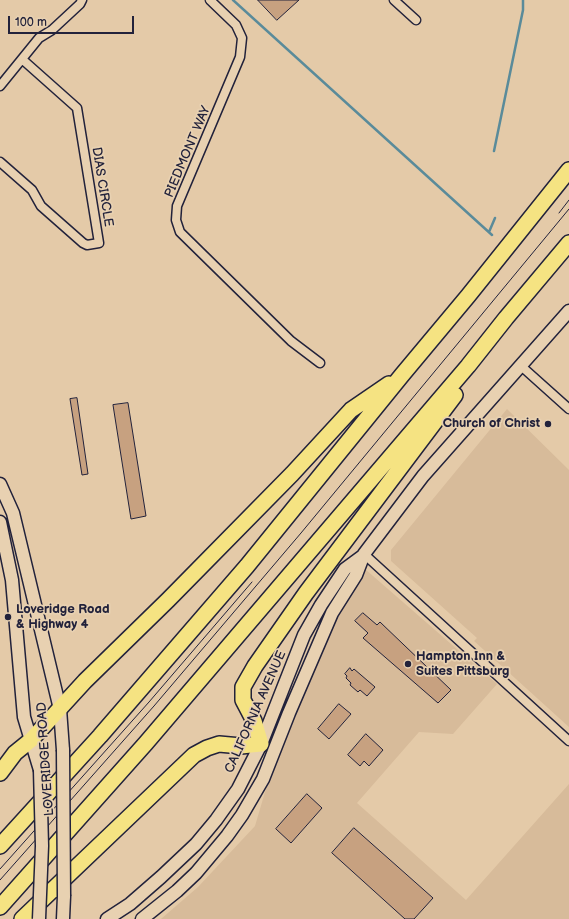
<!DOCTYPE html>
<style>
body{margin:0}
#map{position:relative;width:569px;height:919px;overflow:hidden;background:#e4caa8;font-family:"Balsamiq Sans",sans-serif}
canvas{display:block}
.scale{position:absolute;left:8px;top:16px;width:126px;height:18px;box-sizing:border-box;border:2px solid #22223b;border-top:0;padding-left:5px;font-size:12px;line-height:14px;white-space:nowrap;color:#22223b;-webkit-text-stroke:3px #e8d1b1;paint-order:stroke}
</style>
<div id="map">
<canvas width="569" height="919"></canvas>
<div class="scale">100 m</div>
</div>
<script>
const c = document.querySelector('canvas').getContext('2d');
c.lineJoin = 'round';
function fillPath(path, color) { c.fillStyle = color; c.fill(path, 'evenodd'); }
function strokePath(path, color, width, dash) { c.strokeStyle = color; c.lineWidth = width; c.lineCap = dash ? 'butt' : 'round'; c.setLineDash(dash || []); c.stroke(path); }
function label(font, color, halo, rows, align = 'center') {
  c.font = font + ' "Balsamiq Sans",sans-serif'; c.lineWidth = 3.5; c.setLineDash([]); c.textBaseline = 'middle'; c.strokeStyle = halo; c.fillStyle = color; for (const [text, x, y, turn = 0] of rows) {
    c.save(); c.translate(x, y); c.rotate((+turn || 0) * Math.PI / 180); c.textAlign = isNaN(turn) ? turn : align; if (halo) c.strokeText(text, 0, 0); c.fillText(text, 0, 0); c.restore();
  }
}
fillPath(new Path2D(`
 M507 409 569 470V727L474 641 477 638 391 561V550Z
 M365 569 497 684 453 734 419 732 357 803 466 900 569 784V919H161L198 887 255 826 265 792 335 614Z`), '#d7bb9a');
strokePath(new Path2D(`
 M233 0 492 235
 M494 151 523 10V0
 M489 232 495 218`), '#5a8b9a', 2.5);
const building = new Path2D(`
 M258 0H299L277 20Z
 M77 398 88 474 82 475 70 399Z
 M128 403 146 516 131 519 113 405Z
 M363 613 377 625 380 622 451 690 438 703 363 638 368 633 355 621Z
 M350 668 352 671 354 669 375 687 367 696 360 690 358 692 350 685 351 683 346 678 347 676 345 674Z
 M339 704 351 714 329 739 318 729Z
 M366 734 383 750 369 766 364 761 360 766 348 755Z
 M307 794 322 808 291 843 276 829Z
 M354 828 433 898 414 919H405L332 853Z`);
fillPath(building, '#c7a180');
strokePath(building, '#22223b', 1);
const minor = new Path2D(`
 M210 0 236 25 242 38 240 57 177 206 176 220 180 232 291 341 320 363
 M394 0 416 20
 M0 86 39 38 52 30 80 4 82 0
 M0 162 32 190 41 206 83 243 87 245 99 243 77 108 23 60
 M520 365 569 409
 M364 554 569 741`);
const secondary = new Path2D(`
 M0 484 13 513 60 709 63 750
 M0 522 12 580 24 717 40 770
 M63 919 64 896
 M107 919 130 904 161 877 196 844 216 820 238 789 261 744 304 635 321 605 345 569 364 555
 M142 919 177 891 196 873 227 836 242 815 263 779 289 713 332 613 356 575 364 554 423 476 569 311`);
const motorway = new Path2D(`
 M0 773 15 753 31 740 85 681 168 600 292 474 351 410 389 384
 M0 846 100 736 247 566 402 375 468 296 569 170
 M0 907 146 743 468 366 506 318 569 243
 M22 919 194 755 207 748 219 744 241 746 261 744 254 721 243 700V687L255 666 306 593 455 395`);
strokePath(minor, '#22223b', 11);
strokePath(secondary, '#22223b', 15);
strokePath(motorway, '#22223b', 18);
strokePath(minor, '#e8d1b1', 8);
strokePath(secondary, '#e8d1b1', 12);
strokePath(motorway, '#f5e382', 15);
strokePath(new Path2D(`
 M559 213 569 200
 M0 869 149 702 252 582
 M0 880 154 706 301 533 569 209`), '#22223b', 1);
const secondaryBridge = new Path2D(`
 M63 750 64 896
 M39 919 42 846 40 770`);
strokePath(secondaryBridge, '#22223b', 15, []);
strokePath(secondaryBridge, '#e8d1b1', 12);
for (const [x, y, r, color] of [
 [548,424,4,"#22223b"],
 [8,617,4,"#22223b"],
 [408,664,4,"#22223b"]
]) { const dot = new Path2D(); dot.arc(x, y, r, 0, 2 * Math.PI); c.fillStyle = color; c.fill(dot); strokePath(dot, '#e8d1b1', 1.5); }
label('13px', '#22223b', '#e8d1b1', [
 ["PIEDMONT WAY",188,152,-67],
 ["DIAS CIRCLE",102,187,81],
 ["CALIFORNIA AVENUE",256,712,-66],
 ["LOVERIDGE ROAD",46,759,-94]
]);
label('bold 13px', '#22223b', '#e8d1b1', [
 ["Church of Christ",540,424,"right"],
 ["Loveridge Road",16,610],
 ["& Highway 4",16,625],
 ["Hampton Inn &",416,657],
 ["Suites Pittsburg",416,672]
], 'left');
</script>
